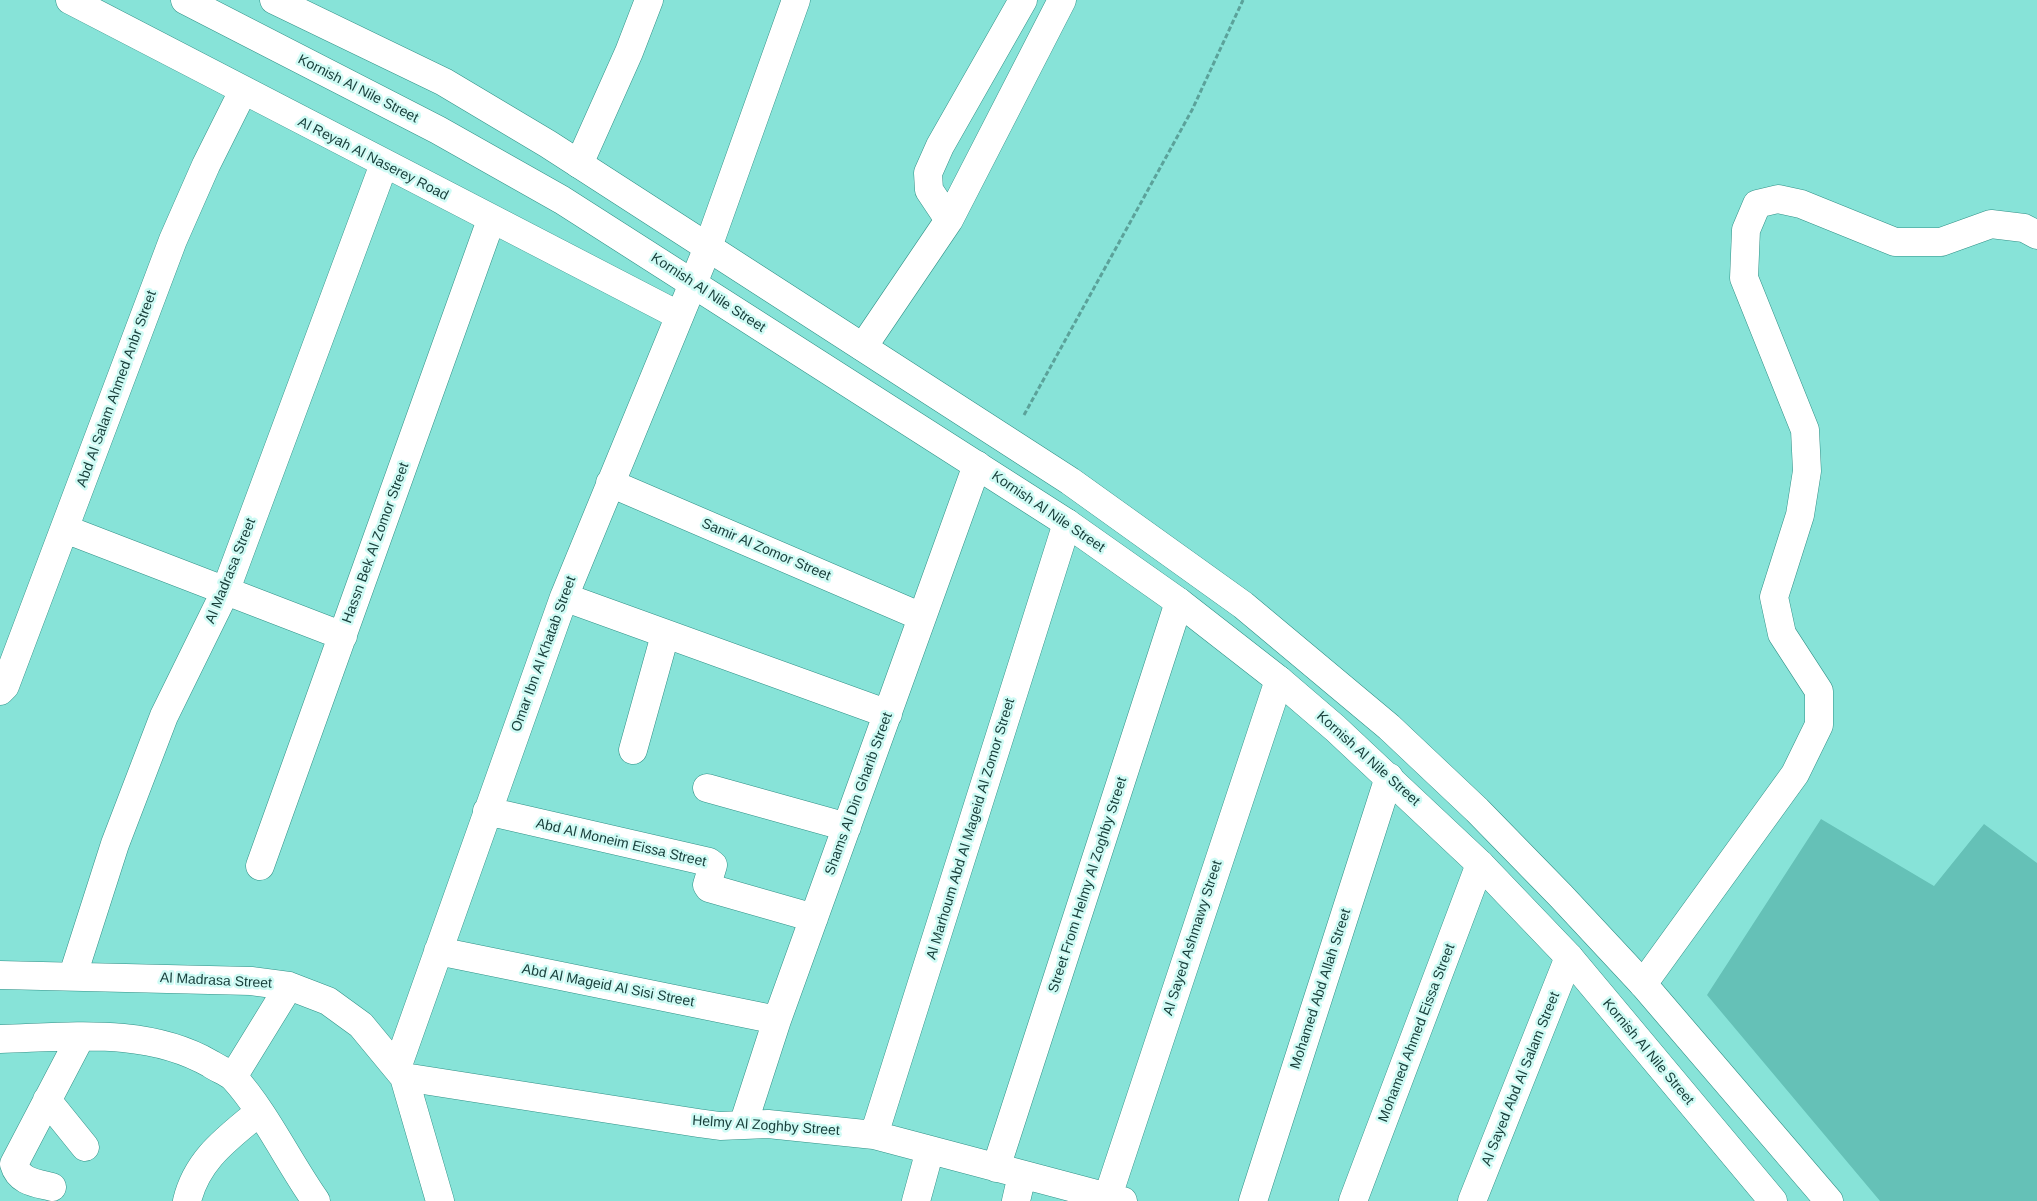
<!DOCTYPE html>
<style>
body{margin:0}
canvas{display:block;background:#87e3d8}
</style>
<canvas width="2037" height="1201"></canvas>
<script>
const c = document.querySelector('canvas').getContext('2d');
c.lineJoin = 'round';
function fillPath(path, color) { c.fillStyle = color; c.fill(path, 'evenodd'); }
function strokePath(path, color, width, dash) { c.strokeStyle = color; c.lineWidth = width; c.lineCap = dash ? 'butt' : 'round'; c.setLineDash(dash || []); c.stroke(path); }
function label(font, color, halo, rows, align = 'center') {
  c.font = font + ' Helvetica,sans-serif'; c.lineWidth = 5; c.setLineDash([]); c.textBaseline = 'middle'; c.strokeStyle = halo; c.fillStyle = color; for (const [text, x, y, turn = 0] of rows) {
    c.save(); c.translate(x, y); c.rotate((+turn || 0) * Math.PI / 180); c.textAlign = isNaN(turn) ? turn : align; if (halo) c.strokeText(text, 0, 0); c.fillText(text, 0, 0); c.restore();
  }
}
fillPath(new Path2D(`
 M1821 819 1934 886 1984 824 2037 863V1201H1880L1707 995Z`), '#65c1b7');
const minor = new Path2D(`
 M70 0 678 315
 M579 164 629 52 649 0
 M949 220 929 190 928 173 940 146 1023 0
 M863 347 949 220 1062 0
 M610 483 922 617
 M65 529 343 636
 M564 597 888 714
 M0 691 5 686 173 240 206 165 243 91
 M633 750 665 635
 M707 788 847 827
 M487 811 709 862 713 865 707 885 709 888 814 918
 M260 866 491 220
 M438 951 777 1020
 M0 975 251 981 289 986 328 1001 361 1025 404 1077 440 1201
 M73 975 115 844 164 716 225 592 384 164
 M1643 984 1795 774 1819 725V691L1782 634 1774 597 1800 515 1807 471 1805 430 1744 278 1746 230 1757 204 1778 199 1801 204 1895 242H1941L1991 224 2024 228 2037 235
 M0 1039C71 1037 147 1027 211 1064 218 1069 228 1072 234 1078 265 1112 289 1163 316 1201
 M397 1068 564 597 708 247 796 0
 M233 1077 289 986
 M404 1077 698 1123 720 1126 768 1124 874 1135 1123 1201
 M47 1100 85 1147
 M743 1125 777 1020 977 465
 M874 1135 1067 523
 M996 1168 1179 602
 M52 1187C36 1183 19 1182 14 1164L80 1038
 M1108 1196 1279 680
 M187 1201C197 1159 228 1138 259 1112
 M916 1201 930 1150
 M1016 1201 1022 1175
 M1253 1201 1389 777
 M1353 1201 1480 864
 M1472 1201 1569 957`);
const major = new Path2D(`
 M185 0 438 130 562 200 1067 523 1179 602 1279 680 1335 728 1480 864 1569 957 1773 1201
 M274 0 444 82 548 144 1070 481 1243 605 1389 727 1477 810 1561 896 1643 984 1829 1201`);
strokePath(minor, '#309187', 29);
strokePath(major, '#309187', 29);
strokePath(new Path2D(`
 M1024 415 1192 110 1243 0`), '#5ba29a', 3, [5, 2.5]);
strokePath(minor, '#fff', 28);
strokePath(major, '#fff', 28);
label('14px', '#19403c', '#d0fbf5', [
 ["Kornish Al Nile Street",358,89,27],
 ["Al Reyah Al Naserey Road",373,159,27],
 ["Kornish Al Nile Street",708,293,33],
 ["Abd Al Salam Ahmed Anbr Street",117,389,-70],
 ["Kornish Al Nile Street",1048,512,34],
 ["Hassn Bek Al Zomor Street",376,543,-70],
 ["Samir Al Zomor Street",766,550,23],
 ["Al Madrasa Street",231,571,-68],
 ["Omar Ibn Al Khatab Street",544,654,-70],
 ["Kornish Al Nile Street",1368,759,42],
 ["Shams Al Din Gharib Street",859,794,-70],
 ["Al Marhoum Abd Al Mageid Al Zomor Street",971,829,-73],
 ["Abd Al Moneim Eissa Street",621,843,13],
 ["Street From Helmy Al Zoghby Street",1088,885,-72],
 ["Al Sayed Ashmawy Street",1193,938,-72],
 ["Al Madrasa Street",216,981,3],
 ["Abd Al Mageid Al Sisi Street",608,986,11],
 ["Mohamed Abd Allah Street",1321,989,-72],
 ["Mohamed Ahmed Eissa Street",1417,1033,-69],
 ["Kornish Al Nile Street",1648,1052,50],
 ["Al Sayed Abd Al Salam Street",1521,1079,-68],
 ["Helmy Al Zoghby Street",766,1126,4]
]);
</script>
